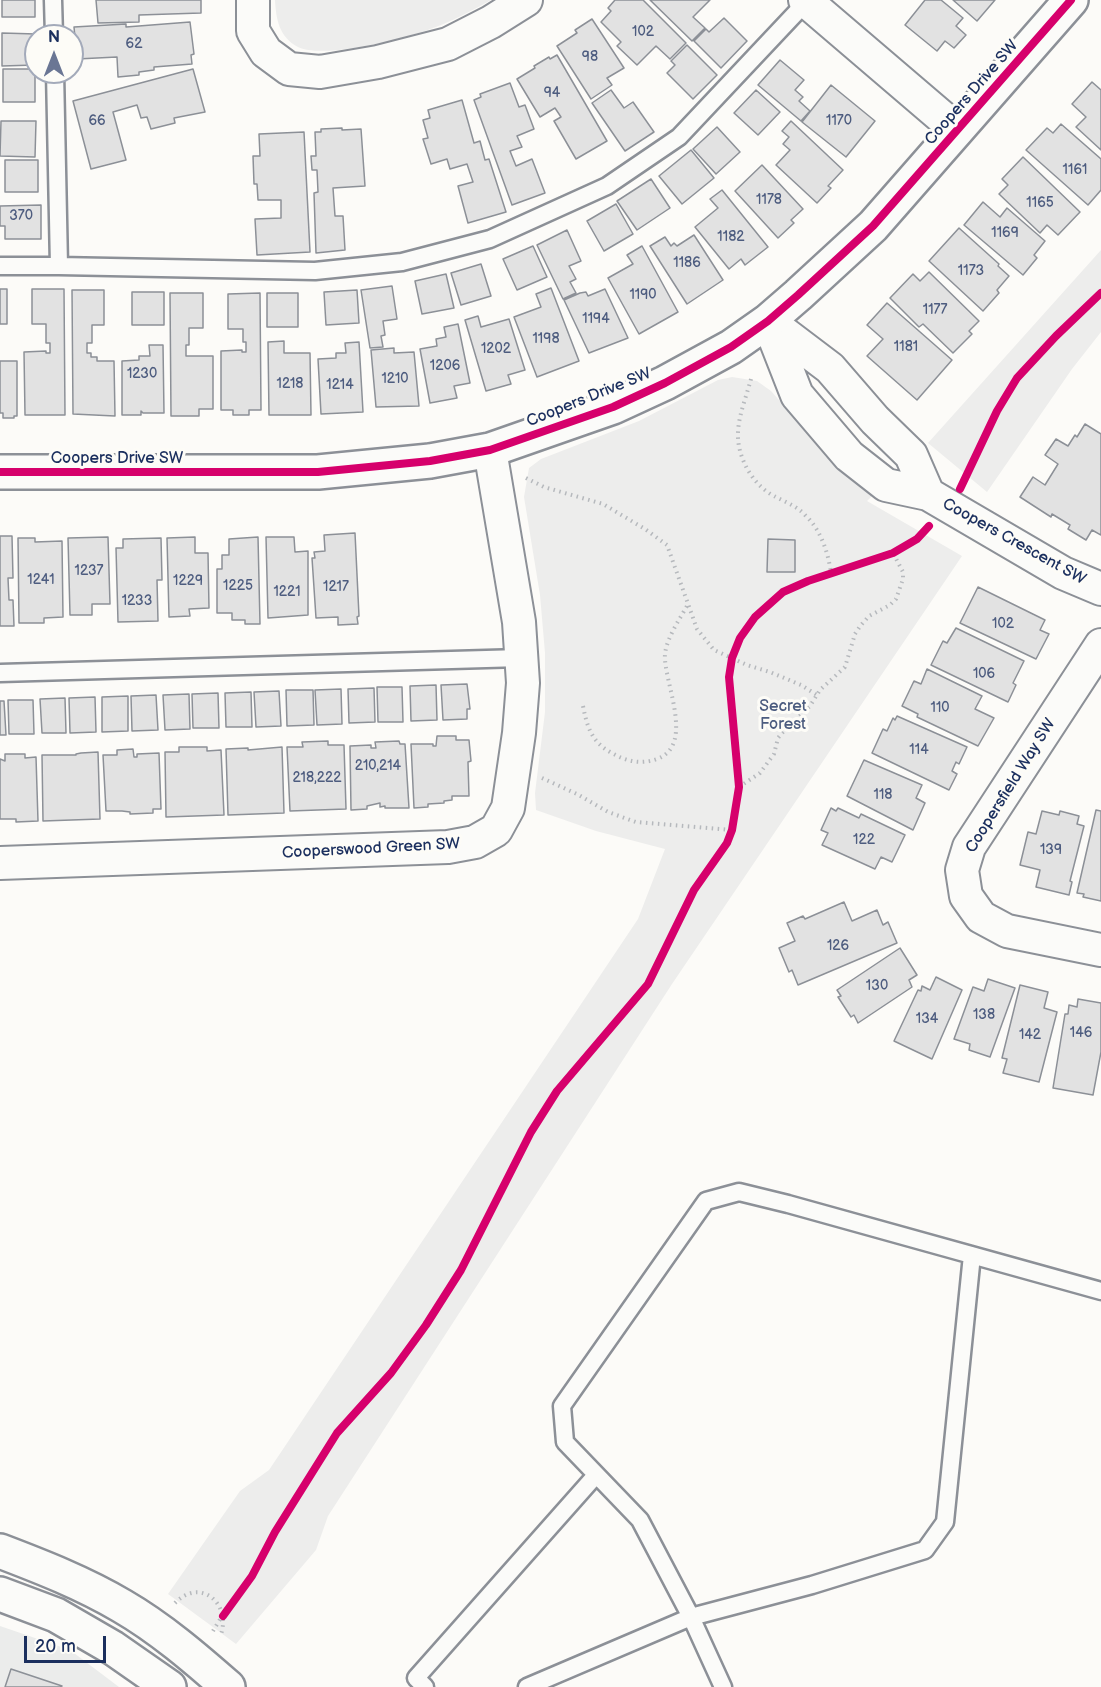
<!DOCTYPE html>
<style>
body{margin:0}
#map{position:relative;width:1101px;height:1687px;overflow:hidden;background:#fcfbf8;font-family:"Balsamiq Sans",sans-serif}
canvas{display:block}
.north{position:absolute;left:24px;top:24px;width:60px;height:60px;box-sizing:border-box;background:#fdfcf7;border:2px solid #a3aaba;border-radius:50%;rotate:0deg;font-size:16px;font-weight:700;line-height:24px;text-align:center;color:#1b2f5e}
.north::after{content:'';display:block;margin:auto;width:21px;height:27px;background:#6a7694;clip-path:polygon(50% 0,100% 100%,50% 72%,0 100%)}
.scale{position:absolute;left:24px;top:1636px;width:82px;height:27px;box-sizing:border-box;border:3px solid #1b2f5e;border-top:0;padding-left:8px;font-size:18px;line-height:21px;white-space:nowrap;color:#1b2f5e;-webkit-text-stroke:4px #fdfcf7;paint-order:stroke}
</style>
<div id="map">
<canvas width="1101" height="1687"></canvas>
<div class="north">N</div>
<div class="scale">20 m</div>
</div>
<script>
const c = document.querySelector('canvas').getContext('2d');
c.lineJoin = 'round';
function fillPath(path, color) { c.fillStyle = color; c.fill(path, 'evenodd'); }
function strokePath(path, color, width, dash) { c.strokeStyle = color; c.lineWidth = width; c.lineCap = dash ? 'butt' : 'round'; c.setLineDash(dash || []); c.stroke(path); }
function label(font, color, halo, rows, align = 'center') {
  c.font = font + ' "Balsamiq Sans",sans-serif'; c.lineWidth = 6; c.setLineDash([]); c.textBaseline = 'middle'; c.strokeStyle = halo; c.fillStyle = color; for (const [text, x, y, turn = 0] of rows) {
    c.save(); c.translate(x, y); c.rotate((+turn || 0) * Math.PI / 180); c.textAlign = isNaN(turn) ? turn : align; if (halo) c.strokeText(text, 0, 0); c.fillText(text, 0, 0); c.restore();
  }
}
fillPath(new Path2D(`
 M0 1626 70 1650 119 1687H0Z`), '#ebeceb');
fillPath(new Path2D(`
 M275 0H491C475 9 458 18 441 25 413 37 325 60 298 47 279 37 276 19 275 0Z
 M1101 250V332L1072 369 987 492 928 443Z
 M732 377 757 381 771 391 823 450 873 495 867 501 962 556 672 984 328 1516 316 1550 236 1644 168 1594 240 1491 269 1470 638 919 665 849 596 831 536 810 535 793 545 712V653L540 595 524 497 529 468 541 459 639 421 718 380Z`), '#ededec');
const building = new Path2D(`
 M2 0H35V17H2Z
 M96 0H201V13L139 15V22L98 23Z
 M615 0H643L686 43 670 59 656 46 637 65 617 46 621 42 601 22 611 11 608 8Z
 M650 0H710L693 17 705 28 692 41Z
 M925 0H941L963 18 956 26 966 35 954 48 945 41 937 51 905 25Z
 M953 0H995L977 21Z
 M724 18 747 41 721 68 694 41 706 29 709 32Z
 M592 19 624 68 607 78 612 85 591 99 557 46 577 33 575 30Z
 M190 22 194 54 191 55 192 64 154 67V70L139 72V75L118 77 117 57 77 59 74 27 126 24V27Z
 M2 33 36 34 35 65 2 66Z
 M687 45 717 75 693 99 667 73 675 65 671 61Z
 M557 55 607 141 576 159 554 121 561 117 555 108 540 117 517 79 535 68 534 66 549 57 550 59Z
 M780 60 804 80 795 90 803 97 799 101 810 111 801 121 758 85Z
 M3 69H35V102H3Z
 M193 69 205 112 174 118 175 123 151 129 147 117 141 118 137 105 113 112 126 160 91 169 73 101Z
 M1092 82 1101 90V150L1076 127 1086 117 1072 104Z
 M510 83 519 107 525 105 534 129 517 136 522 147 510 151 516 166 532 159 545 193 512 205 474 100 481 97 480 94Z
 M831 85 875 121 846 157 802 122Z
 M611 90 624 108 633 102 654 132 625 151 592 103Z
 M756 90 780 112 758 135 734 113Z
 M462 100 474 143 480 141 485 160 489 159 506 212 468 223 458 186 473 182 467 164 450 169 447 159 431 164 423 139 428 138 423 120 430 118 428 110Z
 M1 121H36L35 157 0 156Z
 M791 121 843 170 828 186 831 188 817 203 776 165 790 150 783 144 789 137 782 131Z
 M1061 124 1101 159V190L1088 205 1026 150 1047 128 1053 133Z
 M717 127 740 152 716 174 693 149Z
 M342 128V130L361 129 365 186 333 188 335 216H343L345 250 316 253 314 193 318 192 317 170H312L311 156H316L315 132H321V129Z
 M304 132 310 252 257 255 255 219 281 218V200H258L257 184H254L253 156H260L259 134Z
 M691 150 714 178 682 204 659 176Z
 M1023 157 1080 212 1058 235 1047 225 1040 233 999 194 1008 185 1002 179Z
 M5 160H38V192H5Z
 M762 165 803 209 791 220 794 223 778 238 735 191Z
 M651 179 670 208 637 230 617 201Z
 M722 190 768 247 745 265 741 259 729 269 695 227 718 208 710 199Z
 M983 202 1000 217 1007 208 1045 241 1034 255 1037 258 1023 275 964 225Z
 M616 204 633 234 604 251 587 221Z
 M41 205V239H5V226H0V206Z
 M959 228 999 264 998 266 1009 276 997 290 999 293 983 311 929 261Z
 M567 230 581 261 569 266 576 279 570 282 576 293 563 299 537 245Z
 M694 235 723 280 687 304 650 246 665 237 671 246 674 243 677 246Z
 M533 246 547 277 517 290 503 259Z
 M642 246 678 312 639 334 608 278 633 264 627 255Z
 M481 264 491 296 461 305 451 273Z
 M929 272 979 321 969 331 972 334 953 353 923 324 919 327 890 298 913 274 920 281Z
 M446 274 454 308 422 314 415 281Z
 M392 286 397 319 383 321 385 335 381 336 383 347 370 348 361 290Z
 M551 288 579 361 537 377 514 317 541 307 536 294Z
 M0 289H7V324H0Z
 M32 289H64L65 415H25L24 352 46 351V353H50V343H46V324H32Z
 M605 289 628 338 589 353 564 300 580 293 586 292 588 296Z
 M72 290H104V325H92V343H87V353H91V357H97V361H114L115 416 73 414Z
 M357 290 359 323 326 325 324 292Z
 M132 292H164V325H132Z
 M170 293H203V328H189V345H186V356H213V409H199V416H171Z
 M260 293 261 410H249V415H233V410H221V351L242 350V352H246V342H243V329H228V294Z
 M267 293H298V327H267Z
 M887 303 952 360 917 400 867 356 883 339 867 325Z
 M478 316 481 327 509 319 525 370 508 375 511 384 486 391 465 320Z
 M458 324 470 383 454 386 457 398 430 403 420 349 437 346 436 339 446 337 444 327Z
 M284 341V353H310L311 415H269L268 342Z
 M359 342 363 412 321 414 318 359 336 358V353H346L345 343Z
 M149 345H163L164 413H143L141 411V415H122V361L139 360V356H150Z
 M394 348V353L414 352 419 406 376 407 371 350Z
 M0 361H17V416H14V418H3V413H0Z
 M1085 424 1101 434V535L1092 530 1086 540 1068 529 1070 525 1052 514 1051 517 1020 497 1033 477 1045 485 1058 464 1045 455 1056 439 1068 446 1075 435 1077 437Z
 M355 533 359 616 357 617 358 624 338 625V617L316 618 312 558H315L314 552 325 551 324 535Z
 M0 536H12L13 578H8L9 600H13L14 626H0Z
 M108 537 110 604H92V615H70L68 538Z
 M195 537V553H208L209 608 189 609 190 616 169 617 167 538Z
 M258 537 260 624H245V620H232V613H217V569H222V555H229V539Z
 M266 537H294L295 552 308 551V615L268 618Z
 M18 538H35V542L62 541 63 617 44 618V623H19Z
 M161 538 162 580H157L158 621 118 622 116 548H123V539Z
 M768 539 795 540V572H767Z
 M978 587 1045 620 1040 630 1049 634 1036 659 960 623Z
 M956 628 1024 661 1013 683 1016 685 1008 702 931 665 943 641 947 643Z
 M927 669 982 696 975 709 994 718 978 746 917 717 918 714 902 706 914 681 921 684Z
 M467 684 470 709H467V719L443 720 441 685Z
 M436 685 437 720 411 721 410 686Z
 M377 687H402L403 722H378Z
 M374 688 375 722 349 723 348 689Z
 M341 689 342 724 317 725 315 690Z
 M286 690H313L314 725 287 726Z
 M279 691 281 726 256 727 254 692Z
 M251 692 252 727H226L225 693Z
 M218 693 219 728H193L192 694Z
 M189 694 190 729 165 730 163 695Z
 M156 695 158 730 132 731 131 696Z
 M128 696V731L102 732V697Z
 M95 697 96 732 70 733 69 698Z
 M65 698 66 733H42L40 699Z
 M8 700H33L34 734H9Z
 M0 701H4L6 735H0Z
 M897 716 967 747 959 764 956 762 952 771 957 774 949 790 872 753 883 729 887 731 893 718 895 720Z
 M437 736H456V740H469L471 761 468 762 469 796H452V800L444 801V803L428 804V807L414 808 411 744H433V746H436Z
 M328 741V745H344L346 809 290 811 287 747H303L302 742Z
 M399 741 400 744H405L409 808H385V806L380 807V803L367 806V809L351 810 350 746 371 745V748H376L375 742Z
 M179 747H207V751L221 750 224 815 166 817 165 752H179Z
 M282 747 284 813 228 815 226 749 248 748V750Z
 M133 749 134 757H137V754L159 753 161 809H153V813L130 814V812L122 811H106L103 755H117V750Z
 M98 752 100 819 43 821 42 755H76V754L81 753Z
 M5 754H25V758L36 757 38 821 16 822V819H0V759L5 761Z
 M864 760 922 785 916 798 925 803 913 830 847 796Z
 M831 808 836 811 838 808 859 818 861 814 905 835 892 862 881 857 875 869 822 845 828 833 821 830Z
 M1096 810 1101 811V901L1083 897 1084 894 1077 893Z
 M1042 811 1059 815 1060 811 1079 816 1077 824 1084 826 1070 881 1072 882 1069 895 1036 887 1040 870 1020 865 1028 832 1036 834Z
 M844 902 852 921 877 910 883 925 888 922 897 943 798 985 792 970 789 972 779 948 795 941 787 923 803 916 805 919Z
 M900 948 917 975 909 980 912 987 858 1023 854 1015 851 1017 838 997 841 996 837 990Z
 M936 977 962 990 932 1059 894 1041 918 990 921 991 922 986 930 990Z
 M988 979 1015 988 990 1057 969 1050 970 1044 954 1039 973 987 984 991Z
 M1020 985 1048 992 1044 1008 1057 1012 1039 1082 1003 1073 1007 1059 1002 1058Z
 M1078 999 1101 1003V1052L1093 1095 1053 1088 1065 1014H1068L1069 1005 1077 1007Z
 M11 1669 62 1686 61 1687H5Z`);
fillPath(building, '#e2e2e2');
strokePath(building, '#8c9097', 1.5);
const lane = new Path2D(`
 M53 0 54 36
 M55 72 59 266 315 271 402 262 490 239 607 186 679 137 808 0
 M0 266H59
 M0 673 521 658
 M972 1255 945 1522 925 1550 812 1585 691 1617 640 1520 565 1442 562 1406 706 1201 739 1192 788 1204 1101 1291
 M425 1687 416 1678 596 1475
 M527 1687 691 1617 723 1687`);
const street = new Path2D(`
 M253 0V31L266 52 289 69 320 72 378 62 448 44 491 22 526 0
 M805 0 957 130
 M768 321 797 395 849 456 886 485 928 494 1063 573 1101 589
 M768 321 830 368 875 420 911 455 928 494
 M1101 645 969 847 962 870 966 896 981 917 1007 931 1101 950
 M0 863 448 847 475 842 496 830 508 808 519 733 523 683 519 622 490 450`);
const secondary = new Path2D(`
 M0 472H318L430 461 490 450 613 407 665 383 731 347 768 321 798 295 873 226 1071 0
 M0 1551C42 1567 83 1583 122 1606 160 1628 195 1658 228 1687
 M0 1594 56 1615 113 1648 169 1687`);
strokePath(lane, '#8c9097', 21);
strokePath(street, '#8c9097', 36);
strokePath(secondary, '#8c9097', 38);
strokePath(new Path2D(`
 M751 379C746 398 737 419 738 438 739 459 752 482 769 493 781 501 795 504 805 515 821 530 828 552 831 573
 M526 478 544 487 603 504 645 529 667 545 697 629 714 650 747 665 770 672 801 685 817 695
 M583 706C587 726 591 741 610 752 625 761 640 765 657 759 696 745 663 681 665 654 667 637 680 619 688 604
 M542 778 577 794 608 812 636 822 732 830
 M739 787 760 773 774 754 778 738 782 733 810 706 820 690 845 667 855 634 861 625 869 616 890 605 896 599 903 579V572L893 553
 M175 1603C201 1576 233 1605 220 1637
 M213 1631 222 1616`), '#b6b9bd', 4, [1.5, 4.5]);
strokePath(lane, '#fbfbf9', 16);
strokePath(street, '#fbfbf9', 32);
strokePath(secondary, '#fbfbf9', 33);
strokePath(new Path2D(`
 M0 472H318L430 461 490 450 613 407 665 383 731 347 768 321 798 295 873 226 1071 0
 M960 489 997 411 1017 378 1056 336 1101 293
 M223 1616 252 1576 275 1532 337 1433 391 1373 426 1325 461 1270 531 1132 557 1091 648 984 694 890 727 843 732 830 739 787 729 677 732 658 740 638 755 617 783 592 808 581 893 553 917 539 929 526`), '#d6006c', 8);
label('14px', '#4d5c7f', null, [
 ["102",643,32],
 ["62",134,44],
 ["98",590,57],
 ["94",552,93],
 ["66",97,121],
 ["1170",839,121],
 ["1161",1075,170],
 ["1178",769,200],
 ["1165",1040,203],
 ["370",21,216],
 ["1169",1005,233],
 ["1182",731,237],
 ["1186",687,263],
 ["1173",971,271],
 ["1190",643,295],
 ["1177",935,310],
 ["1194",596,319],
 ["1198",546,339],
 ["1181",906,347],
 ["1202",496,349],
 ["1206",445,366],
 ["1230",142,374],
 ["1210",395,379],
 ["1218",290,384],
 ["1214",340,385],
 ["1237",89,571],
 ["1241",41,580],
 ["1229",188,581],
 ["1225",238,586],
 ["1217",336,587],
 ["1221",287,592],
 ["1233",137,601],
 ["102",1003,624],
 ["106",984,674],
 ["110",940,708],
 ["114",919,750],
 ["210,214",378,766],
 ["218,222",317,778],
 ["118",883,795],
 ["122",864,840],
 ["139",1051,850],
 ["126",838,946],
 ["130",877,986],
 ["138",984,1015],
 ["134",927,1019],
 ["146",1081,1033],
 ["142",1030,1035]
]);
label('16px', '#1b2f5e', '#fdfcf7', [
 ["Coopers Drive SW",972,93,-49],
 ["Coopers Drive SW",589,398,-22],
 ["Coopers Drive SW",117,459],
 ["Coopers Crescent SW",1014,542,29],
 ["Coopersfield Way SW",1011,786,-58],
 ["Cooperswood Green SW",371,849,-3]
]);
label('16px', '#4c5c7f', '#fdfcf7', [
 ["Secret",783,707],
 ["Forest",783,725]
]);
</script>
